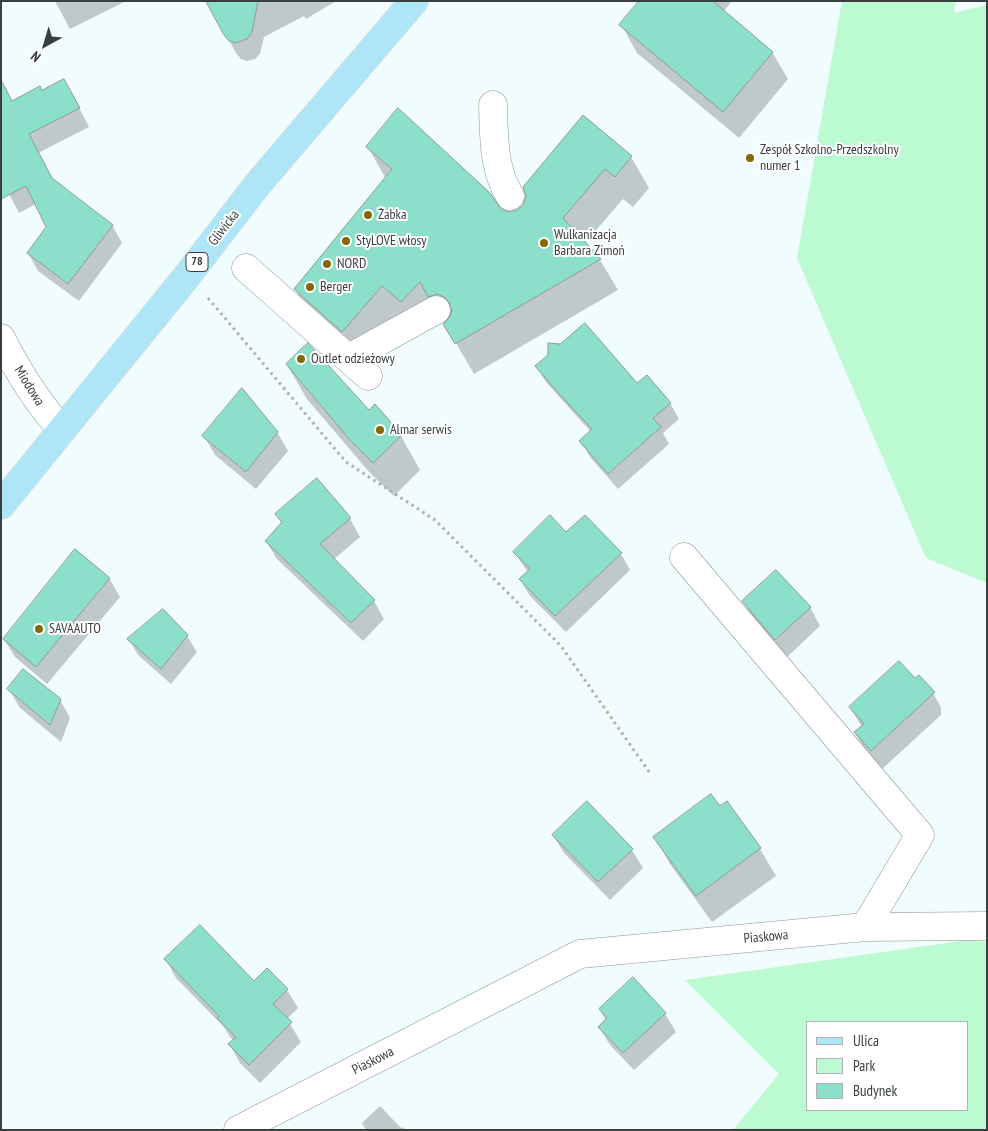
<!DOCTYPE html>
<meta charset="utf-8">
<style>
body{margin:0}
#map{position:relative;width:988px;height:1131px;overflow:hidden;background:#f0fcfd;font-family:"PT Sans Narrow",sans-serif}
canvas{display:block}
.frame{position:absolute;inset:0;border:2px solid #393e3e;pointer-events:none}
.legend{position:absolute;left:806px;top:1021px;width:162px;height:90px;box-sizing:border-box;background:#fff;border:1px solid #b0b2b2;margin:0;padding:6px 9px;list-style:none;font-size:15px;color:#393e3e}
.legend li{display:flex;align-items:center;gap:10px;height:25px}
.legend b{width:25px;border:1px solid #b0b2b2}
.north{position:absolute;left:20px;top:20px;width:50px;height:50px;-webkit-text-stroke:4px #fff;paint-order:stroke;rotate:219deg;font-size:14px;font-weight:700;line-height:20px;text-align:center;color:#393e3e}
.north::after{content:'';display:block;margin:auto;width:18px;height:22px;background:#393e3e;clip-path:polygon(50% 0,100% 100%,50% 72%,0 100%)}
</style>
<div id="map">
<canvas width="988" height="1131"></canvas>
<div class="frame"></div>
<ul class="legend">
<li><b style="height:6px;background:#aee6f8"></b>Ulica</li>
<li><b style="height:14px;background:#bcfad1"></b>Park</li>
<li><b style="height:14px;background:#8bdfcb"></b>Budynek</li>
</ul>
<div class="north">N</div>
</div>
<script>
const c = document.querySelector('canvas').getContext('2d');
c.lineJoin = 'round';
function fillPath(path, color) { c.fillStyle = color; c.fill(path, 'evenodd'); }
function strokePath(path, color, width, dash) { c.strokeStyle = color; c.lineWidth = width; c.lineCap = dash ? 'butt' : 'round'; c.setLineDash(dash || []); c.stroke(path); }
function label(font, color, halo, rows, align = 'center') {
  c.font = font + ' "PT Sans Narrow",sans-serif'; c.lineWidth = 4; c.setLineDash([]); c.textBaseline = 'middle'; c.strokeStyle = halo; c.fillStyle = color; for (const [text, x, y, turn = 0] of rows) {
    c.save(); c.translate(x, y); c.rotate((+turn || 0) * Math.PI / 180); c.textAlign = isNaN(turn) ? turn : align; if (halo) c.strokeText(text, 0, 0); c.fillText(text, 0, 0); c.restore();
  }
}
fillPath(new Path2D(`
 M842 1H956L954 13 987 5V583L926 558 797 258Z
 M968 940 987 942V1130H733L779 1074 685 980ZM807 1022H967V1110H807Z`), '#bcfad1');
fillPath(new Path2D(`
 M55 1H126L70 29Z
 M208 1H336L306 19 304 16 264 37 260 54 255 59 247 61 241 59 236 53Z
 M642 1H732L723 12 772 52 788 79 739 138 637 53 622 26Z
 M42 91 74 98 89 127 38 153 53 181 112 225 122 243 79 301 38 271 28 253 48 227 36 204 19 213 1 179Z
 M583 117 631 157 649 188 633 207 623 199 585 243 600 260 618 290 474 374 438 312 361 362 313 320 295 289 386 179 368 147 509 213 518 211 524 205Z
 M287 365 369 412 401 436 420 470 394 496 370 473 307 399Z
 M536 366 670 403 679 419 663 433 669 444 618 489 590 457 581 441 591 432 546 382Z
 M277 432 288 451 256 489 215 455 204 436Z
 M276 514 350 519 360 537 333 560 374 601 384 619 363 641 277 559 266 541 282 524Z
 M565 534 621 554 630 570 566 632 530 596 520 579 528 572 514 552Z
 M109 578 120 597 47 684 15 657 4 639Z
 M743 601 810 607 820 626 786 658 754 619Z
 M163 610 187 636 197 652 171 684 138 655 129 639Z
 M915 680 930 688 941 707V715L882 769 866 751 855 733 862 727 850 707Z
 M9 689 60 700 70 718 61 742 20 708Z
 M587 803 632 850 643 868 610 900 564 853 553 835Z
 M727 803 760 849 776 876 712 922 670 864 655 837 720 808Z
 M166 960 254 982 267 970 287 990 298 1008 287 1019 301 1042 260 1083 240 1063 230 1045 233 1041 223 1026 176 978Z
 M600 1010 665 1014 676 1032 634 1070 610 1045 599 1027 606 1020Z
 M380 1106 401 1128 402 1127 405 1130H366L362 1123Z`), '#0003');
const building = new Path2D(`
 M206 1H258L252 32 247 39 236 43 229 41 224 35Z
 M639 1H713L773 52 723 112 619 25Z
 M64 79 80 108 29 134 52 178 113 225 68 284 27 253 46 227 26 186 1 199V80L12 101 40 86 42 90Z
 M398 108 490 193 501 209 509 212 517 210 523 205 526 196 523 187 583 115 632 156 615 177 605 169 563 218 601 259 455 344 443 324 449 318 452 311 449 302 444 297 437 294 428 297 420 282 401 302 382 286 342 332 294 289 392 169 366 147Z
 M585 323 637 383 647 375 671 403 653 418 661 427 608 474 579 441 592 429 559 394 535 366 548 355V343L560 344Z
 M308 343 369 410 375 404 402 435 373 463 349 439 286 364Z
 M242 388 278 432 246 472 202 436Z
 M317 478 351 518 320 544 375 600 351 623 265 541 282 522 275 514Z
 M550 515 566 532 585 515 622 553 555 616 519 579 530 569 513 552Z
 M75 549 110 578 36 667 3 639Z
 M776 570 811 607 775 640 742 601Z
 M163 609 188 635 161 669 127 639Z
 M899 661 915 678 919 675 935 692 871 751 854 732 864 724 849 707Z
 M23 669 61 699 50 725 7 689Z
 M711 794 720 806 727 801 761 848 696 896 653 837Z
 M587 801 633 849 598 882 552 835Z
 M200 925 254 981 267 968 288 989 273 1004 292 1022 249 1065 228 1044 236 1037 217 1018 219 1016 164 959Z
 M633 977 666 1013 623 1053 598 1027 607 1018 599 1009Z`);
fillPath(building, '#8bdfcb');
strokePath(building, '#909b98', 1);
const minor = new Path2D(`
 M493 105C494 136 493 169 510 196
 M246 268 368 376
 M1 338C18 372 37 402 62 430
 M349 358 436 310
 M865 927 987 926
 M238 1130 580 954 865 927 920 835 684 557`);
const major = new Path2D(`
 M1 505 187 276 257 185 414 1`);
strokePath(minor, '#899495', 29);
strokePath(major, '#d7d8d8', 29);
strokePath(new Path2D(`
 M208 298 346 462 435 520 561 646 650 773`), '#a8b2b2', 3, [2.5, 4]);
strokePath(minor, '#fff', 28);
strokePath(major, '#aee6f8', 28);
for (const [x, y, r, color] of [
 [750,158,5,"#836700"],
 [368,215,5,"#836700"],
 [346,241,5,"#836700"],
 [544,243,5,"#836700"],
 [327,264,5,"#836700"],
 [310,287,5,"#836700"],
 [301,359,5,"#836700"],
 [380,430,5,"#836700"],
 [39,629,5,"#836700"]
]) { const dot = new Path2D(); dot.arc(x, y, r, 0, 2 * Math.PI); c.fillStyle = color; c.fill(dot); strokePath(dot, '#fff', 2); }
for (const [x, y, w] of [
 [197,262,22]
]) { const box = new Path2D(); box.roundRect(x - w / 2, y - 9.5, w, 19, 4); c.fillStyle = '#fff'; c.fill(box); strokePath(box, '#393e3e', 1); }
label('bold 12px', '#393e3e', null, [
 ["78",197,262]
]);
label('14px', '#393e3e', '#fff', [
 ["Zespół Szkolno-Przedszkolny",760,150],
 ["numer 1",760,166],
 ["Żabka",378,215],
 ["Wulkanizacja",554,235],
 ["Barbara Zimoń",554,251],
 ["StyLOVE włosy",356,241],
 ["NORD",337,264],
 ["Berger",320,287],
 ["Outlet odzieżowy",311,359],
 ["Almar serwis",390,430],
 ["SAVAAUTO",49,629]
], 'left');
label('14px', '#393e3e', '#fff', [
 ["Gliwicka",224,228,-52],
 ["Miodowa",29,386,58],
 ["Piaskowa",766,937,-5],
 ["Piaskowa",373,1061,-27]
]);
</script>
